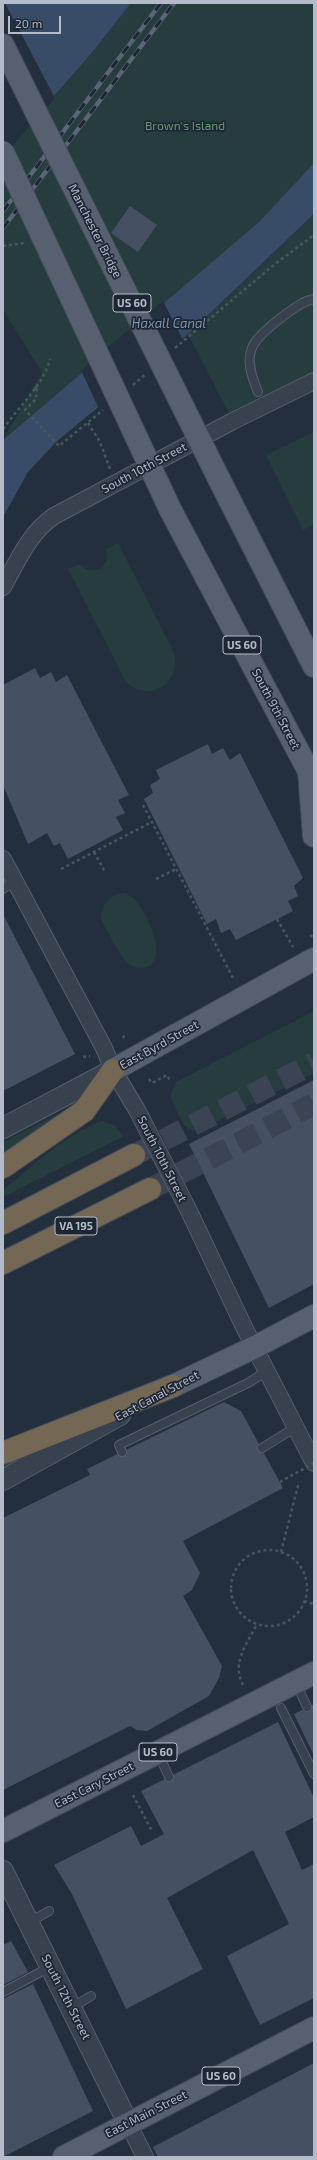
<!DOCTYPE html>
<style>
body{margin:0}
#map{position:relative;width:317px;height:2160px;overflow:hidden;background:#242f3e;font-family:"Exo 2",sans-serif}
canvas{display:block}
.frame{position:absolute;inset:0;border:4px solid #b4bcc9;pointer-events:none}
.scale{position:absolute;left:8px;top:16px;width:53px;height:18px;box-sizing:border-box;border:2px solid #b4bcc9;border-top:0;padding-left:5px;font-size:12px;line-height:14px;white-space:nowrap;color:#b4bcc9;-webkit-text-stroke:3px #1d2633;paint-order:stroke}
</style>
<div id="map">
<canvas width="317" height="2160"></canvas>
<div class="frame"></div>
<div class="scale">20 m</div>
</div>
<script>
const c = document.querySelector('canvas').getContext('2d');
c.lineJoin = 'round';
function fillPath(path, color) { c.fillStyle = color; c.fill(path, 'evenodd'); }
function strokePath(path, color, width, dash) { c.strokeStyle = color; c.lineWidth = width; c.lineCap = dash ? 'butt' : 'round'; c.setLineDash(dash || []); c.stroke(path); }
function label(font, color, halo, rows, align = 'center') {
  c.font = font + ' "Exo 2",sans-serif'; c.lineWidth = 3.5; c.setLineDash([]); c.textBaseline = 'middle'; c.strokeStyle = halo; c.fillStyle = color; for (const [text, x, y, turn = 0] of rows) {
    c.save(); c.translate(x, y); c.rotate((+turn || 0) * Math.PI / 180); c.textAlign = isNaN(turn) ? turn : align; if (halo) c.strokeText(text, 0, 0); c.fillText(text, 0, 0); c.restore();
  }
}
fillPath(new Path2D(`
 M131 3H314V163L259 222 3 440 42 372 3 310V154L90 55Z
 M314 215V381L233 421 188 334Z
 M314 432V524L303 530 266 455Z
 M118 543 174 652C182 683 150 704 126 682L68 569 80 564 87 570H99L107 561 106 550Z
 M125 893C130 896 134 898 137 902 148 915 173 967 140 968 134 968 127 964 124 959 115 947 108 932 101 919 101 904 110 894 125 893Z
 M314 1011V1073L200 1130 193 1131 184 1125 181 1120 170 1096 176 1082Z
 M65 1113 3 1152V1142L59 1114Z
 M102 1121 114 1125 124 1136 3 1197V1190C34 1165 65 1135 102 1121Z`), '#263c3f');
fillPath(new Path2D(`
 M3 3H131L90 55 3 154Z
 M314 163V214L188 334 57 441 28 472 3 517V440L259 222Z`), '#394c67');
fillPath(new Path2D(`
 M3 3H5L55 98 3 156Z
 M163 301 183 340 99 409 81 370Z`), '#242f3e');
fillPath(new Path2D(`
 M130 206 157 225 138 252 111 233Z
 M35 668 40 678 51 672 56 682 67 675 129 795 118 800 125 813 116 817 123 830 68 859 60 843 54 846 47 833 28 844 3 785V685Z
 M208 744 212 754 223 748 230 760 240 753 303 878 294 886 298 896 288 901 293 911 236 940 230 929 221 933 216 919 207 924 144 799 153 793 150 785 160 779 156 770Z
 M3 914 75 1054 3 1091Z
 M314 1080V1284L269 1308 189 1144Z
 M224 1402 241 1411 283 1488 183 1541 200 1573 192 1590 183 1596 222 1666 219 1678 209 1696 147 1731 137 1730 130 1726 3 1790V1518L90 1475 87 1469Z
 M314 1704V1756L294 1714Z
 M278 1722 314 1798V1817L285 1832 302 1870 314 1864V1998L260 2025 227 1956 289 1924 253 1850 167 1898 203 1969 126 2009 72 1894 54 1865 131 1826 141 1846 164 1834 141 1791Z
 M11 1941 28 1972 3 1985V1945Z
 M33 1984 93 2111 3 2157V1999Z
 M314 2063V2157H158L153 2147Z`), '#455162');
strokePath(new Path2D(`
 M134 1155 314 1063
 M150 1189 314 1104`), '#3a4453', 22, [22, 11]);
const service = new Path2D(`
 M258 392C241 352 250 342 282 317 292 310 302 301 314 299
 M3 889 14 881
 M262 1448 296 1427
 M122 1452 119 1445 248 1383 267 1371
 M296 1683 307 1707
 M281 1708 314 1774
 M158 1753 169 1777
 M28 1923 49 1911
 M3 1992 50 1967
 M71 2008 91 1996`);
const minor = new Path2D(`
 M3 587C17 562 29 533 54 516L233 421 314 381
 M3 859 104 1048 113 1070 137 1110 189 1211 244 1327 314 1463
 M128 2123 145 2157`);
const tertiary = new Path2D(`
 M3 1128 113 1070
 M3 1480 120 1415
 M3 1871 128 2123`);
const primary = new Path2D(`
 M3 45 43 126
 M220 481 314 666
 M170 509 314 781
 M309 771 314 836
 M113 1070 314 959
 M173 1386 255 1347 314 1316
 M3 1831 314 1673
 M64 2157 314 2028`);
const motorway = new Path2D(`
 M3 1167 84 1111 113 1070
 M3 1223 134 1155
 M3 1263 150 1189
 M3 1453 173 1386`);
strokePath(service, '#565f6c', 10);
strokePath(minor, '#565f6c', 18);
strokePath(tertiary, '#565f6c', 22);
strokePath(primary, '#414a57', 24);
strokePath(motorway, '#434c59', 24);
strokePath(new Path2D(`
 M3 246 24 243
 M175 348 275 264 314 235
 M133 385 146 374
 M35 389 37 386 36 399 25 410 59 446 103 410
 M88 423 100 442 110 469
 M3 429C19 406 43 386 50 359
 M143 805 233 978
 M94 852 105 872
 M61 869 152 822
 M156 879 176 869
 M277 919 293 947
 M310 935 314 938
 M123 1038 125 1034
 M83 1057 90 1056
 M149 1079 152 1083 167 1075 170 1081
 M231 1588a38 38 0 1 1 76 0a38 38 0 1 1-76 0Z
 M281 1552 299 1482
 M304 1601 314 1604
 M243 1685C231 1663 247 1644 257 1624
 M133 1795 152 1831`), '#44595c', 2.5, [3, 3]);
strokePath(service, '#38414e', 8);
strokePath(minor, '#38414e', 16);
strokePath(tertiary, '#38414e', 20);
strokePath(primary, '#56606e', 22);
strokePath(motorway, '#746855', 22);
const rail = new Path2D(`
 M3 211 161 3
 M3 228 174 3`);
strokePath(rail, '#5a6575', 4.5);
strokePath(rail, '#1d2633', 3, [9]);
const primaryBridge = new Path2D(`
 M43 126 220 481
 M3 152 170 509`);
strokePath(primaryBridge, '#414a57', 24, []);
strokePath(new Path2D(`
 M280 1482 314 1463`), '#44595c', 2.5, [3, 3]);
strokePath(primaryBridge, '#56606e', 22);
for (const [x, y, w] of [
 [132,303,38],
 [242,645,38],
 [76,1226,42],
 [158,1752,38],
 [221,2076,38]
]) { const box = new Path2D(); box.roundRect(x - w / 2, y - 9, w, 18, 3); c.fillStyle = '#1d2633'; c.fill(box); strokePath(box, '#b4bcc9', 1); }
label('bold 11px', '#b4bcc9', null, [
 ["US 60",132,303],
 ["US 60",242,645],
 ["VA 195",76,1226],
 ["US 60",158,1752],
 ["US 60",221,2076]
]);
label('12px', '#6b9a76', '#1d2633', [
 ["Brown's Island",185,126]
]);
label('12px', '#b4bcc9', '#1d2633', [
 ["Manchester Bridge",95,231,63],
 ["South 10th Street",144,468,-28],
 ["South 9th Street",276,709,62],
 ["East Byrd Street",159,1045,-29],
 ["South 10th Street",162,1159,63],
 ["East Canal Street",157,1396,-28],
 ["East Cary Street",94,1785,-27],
 ["South 12th Street",66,1997,63],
 ["East Main Street",146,2114,-27]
]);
label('italic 13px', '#7c92b1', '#1d2633', [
 ["Haxall Canal",169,324]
]);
</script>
